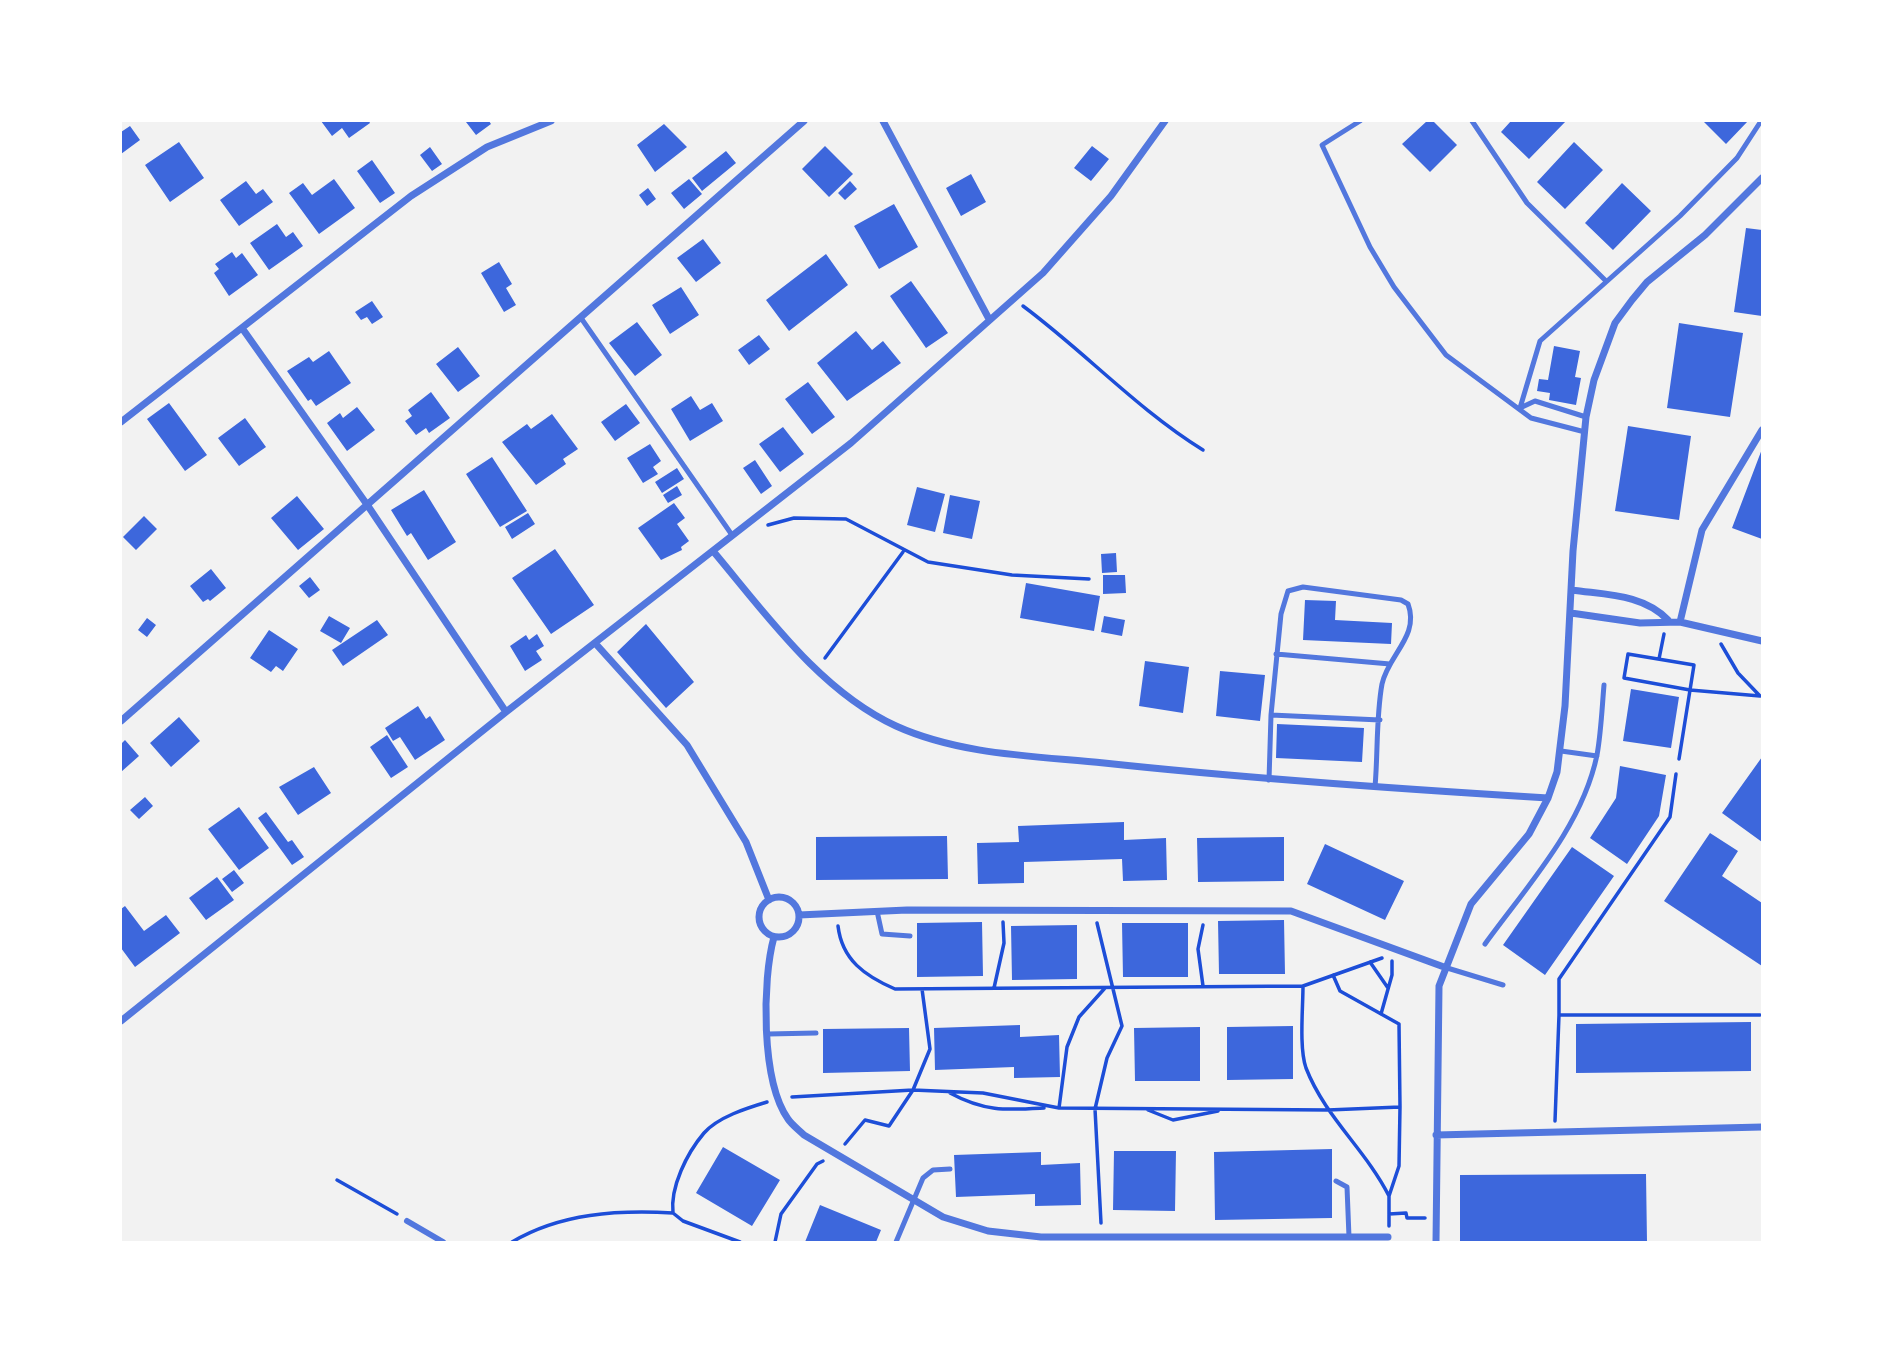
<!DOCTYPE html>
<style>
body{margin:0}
#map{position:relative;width:1883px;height:1363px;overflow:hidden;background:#f2f2f2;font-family:"Roboto Condensed",sans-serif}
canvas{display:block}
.frame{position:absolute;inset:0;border:122px solid #fff;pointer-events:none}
</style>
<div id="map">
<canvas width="1883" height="1363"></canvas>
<div class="frame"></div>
</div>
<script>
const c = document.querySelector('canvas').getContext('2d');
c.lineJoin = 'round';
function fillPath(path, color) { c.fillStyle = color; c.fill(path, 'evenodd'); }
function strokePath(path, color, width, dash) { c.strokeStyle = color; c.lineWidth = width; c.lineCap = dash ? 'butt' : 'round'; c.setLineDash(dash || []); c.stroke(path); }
fillPath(new Path2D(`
 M321 121H369L370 123 349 138 342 128 332 136Z
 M468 121H489L491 124 476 135 466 122Z
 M1427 121H1433L1457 145 1430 172 1402 144Z
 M1511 121H1566L1529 159 1501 132Z
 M1703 121H1748L1726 144Z
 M664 124 687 147 655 172 637 145Z
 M130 126 140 140 121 154V132Z
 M179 142 204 178 170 202 145 165Z
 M1574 142 1603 170 1565 209 1537 182Z
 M825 146 853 174 829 197 802 169Z
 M1092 146 1109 159 1091 181 1074 168Z
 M430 147 442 164 432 171 420 155Z
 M726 151 736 163 702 191 692 178Z
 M372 160 395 193 380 203 357 171Z
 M971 174 986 202 961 216 946 188Z
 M334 179 355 208 319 234 289 193 303 183 312 195Z
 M689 179 702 194 684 209 671 193Z
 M246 181 256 194 263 189 273 202 239 226 220 200Z
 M850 181 857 189 845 200 838 193Z
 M1622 183 1651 211 1613 250 1585 223Z
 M648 188 656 199 647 206 639 195Z
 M894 204 918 247 879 269 854 226Z
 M277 224 286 237 293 232 303 246 269 270 250 243Z
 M1746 228 1762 230V316L1734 312Z
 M703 239 721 263 696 282 677 258Z
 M232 252 236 258 242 253 258 275 229 296 214 273 219 269 215 264Z
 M826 254 848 285 789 331 766 300Z
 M499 262 512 284 506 288 516 305 504 312 481 273Z
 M911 281 948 333 926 348 890 296Z
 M681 287 699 315 670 334 652 305Z
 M372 301 383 317 372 324 367 317 361 320 355 312Z
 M637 322 662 355 635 376 609 343Z
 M1679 323 1743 333 1730 417 1667 408Z
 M856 331 872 350 883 341 901 363 847 401 817 363Z
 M759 335 770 349 749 365 738 350Z
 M1554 346 1580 351 1575 377 1581 378 1576 405 1549 400 1550 393 1537 391 1539 379 1548 380Z
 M458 347 480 376 458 392 436 364Z
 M329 351 351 383 316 406 311 399 308 401 287 371 309 357 313 362Z
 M808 382 835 417 812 434 785 399Z
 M431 392 450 418 429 433 426 428 416 435 405 421 412 416 408 410Z
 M691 396 700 410 712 403 723 421 690 441 671 409Z
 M169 403 207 455 185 471 147 419Z
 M626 404 640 423 615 441 601 422Z
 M357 407 375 430 347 451 327 423 340 413 343 418Z
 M552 414 578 449 563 459 566 464 536 485 502 442 527 424 531 429Z
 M245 418 266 447 239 466 218 438Z
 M1628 426 1691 436 1679 520 1615 511Z
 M783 427 804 454 780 472 759 444Z
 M650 444 661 461 653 467 658 474 643 483 627 458Z
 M1762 449V539L1732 528Z
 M492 457 527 511 500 527 466 474Z
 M755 460 772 486 761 494 743 468Z
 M677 468 684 479 662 493 655 482Z
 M677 486 682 495 668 503 663 495Z
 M917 487 945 494 935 532 907 525Z
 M424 490 456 542 428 560 411 533 407 536 391 510Z
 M950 495 980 501 972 539 943 533Z
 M297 496 324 529 298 550 271 518Z
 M674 503 685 518 677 524 689 541 681 547 682 550 661 560 638 528Z
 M528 513 535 524 512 539 505 527Z
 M144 516 157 529 136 550 123 537Z
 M555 549 594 605 551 634 512 578Z
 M1116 553 1117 572 1102 573 1101 554Z
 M211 569 226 588 210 601 208 599 203 602 190 586Z
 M1103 575H1125L1126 593 1103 594Z
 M310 577 320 590 309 598 299 586Z
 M1026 583 1100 596 1094 631 1020 618Z
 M1305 600 1336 601 1335 620 1392 623 1391 644 1303 640Z
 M329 616 350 628 341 643 320 631Z
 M1104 616 1125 620 1122 636 1101 632Z
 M147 618 156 625 147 637 138 630Z
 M377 620 388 635 343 666 332 650Z
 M646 624 694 682 666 708 617 652Z
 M269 630 298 649 283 671 276 666 271 672 250 658Z
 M537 634 544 646 536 651 542 660 525 671 510 646 526 635 529 640Z
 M1145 661 1189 667 1183 713 1139 706Z
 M1220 671 1265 675 1260 721 1216 716Z
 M1631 689 1679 697 1671 748 1623 741Z
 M418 706 426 719 430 716 445 740 415 760 400 737 393 741 385 728Z
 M179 717 200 741 171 767 150 743Z
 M1277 724 1364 728 1362 762 1276 758Z
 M387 735 408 767 391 778 370 747Z
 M125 740 139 756 121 772V744Z
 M1762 757V842L1722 813Z
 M1620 766 1666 775 1659 816 1627 864 1590 838 1616 798Z
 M314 767 331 793 298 815 279 787Z
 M145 797 153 806 139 819 130 810Z
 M239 807 269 848 239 870 208 829Z
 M266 812 288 842 292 840 304 857 292 865 258 818Z
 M1124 822V840L1166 838 1167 880 1123 881 1122 859 1024 862V883L978 884 977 843 1019 842 1018 826Z
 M1710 833 1738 851 1722 876 1762 903V966L1664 901Z
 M947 836 948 879 816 880V837Z
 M1284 837V881L1198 882 1197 838Z
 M1325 844 1404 881 1385 920 1307 884Z
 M1572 847 1614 876 1545 975 1503 945Z
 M234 870 244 883 232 892 222 879Z
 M217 877 234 900 206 920 189 898Z
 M125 906 144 931 166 915 180 933 135 967 121 948V909Z
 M1284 920 1285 974H1219L1218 921Z
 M982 922 983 976 917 977V923Z
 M1122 923H1188V977H1123Z
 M1077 925V979L1012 980 1011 926Z
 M1751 1022V1071L1576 1073V1024Z
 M1020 1025V1037L1059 1035 1060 1077 1014 1078V1067L935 1070 934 1028Z
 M1293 1026V1079L1227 1080V1027Z
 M1200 1027V1081H1135L1134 1028Z
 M909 1028 910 1071 823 1073V1029Z
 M723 1147 780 1180 752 1226 696 1193Z
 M1332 1149V1218L1215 1220 1214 1152Z
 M1114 1151H1176L1175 1211 1113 1210Z
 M1041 1152V1165L1080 1163 1081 1205 1035 1206V1194L956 1197 954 1155Z
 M1646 1174 1647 1242H1460V1175Z
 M820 1205 881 1230 876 1242H805Z`), '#3d67dc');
strokePath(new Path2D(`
 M1023 306C1085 352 1137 409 1203 450
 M768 525 794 518 846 519 928 562 1012 575 1089 579
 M1721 644 1738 673 1760 696
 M825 658 903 552
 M1659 659 1664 634
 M1679 759 1694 665 1628 654 1624 678 1690 690 1760 696
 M1676 774 1670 817 1559 979V1015H1760
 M1097 923 1122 1026 1107 1058 1095 1109 1101 1223
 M1203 925 1198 949 1203 986
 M838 926C842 960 865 976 895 989L1303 986
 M1382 958 1303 986C1303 1008 1299 1048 1306 1068 1325 1117 1366 1150 1389 1196
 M1370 962 1388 988
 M1333 975 1340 991 1399 1024 1400 1107
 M994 988 1004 943 1003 922
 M1381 1014 1392 975V961
 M950 1093C985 1112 1007 1110 1044 1108
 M792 1097 913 1090 983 1093 1059 1108 1328 1110 1400 1107 1399 1166 1389 1196V1226
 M1059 1108 1067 1047 1079 1017 1105 988
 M1148 1110 1173 1120 1218 1111
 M1555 1121 1559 1015
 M845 1144 865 1120 889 1126 913 1090 930 1049 922 989
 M337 1180 397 1214
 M1389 1214 1406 1213 1407 1218H1425
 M512 1242C561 1213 617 1210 673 1213
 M740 1242 683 1221 673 1213C670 1187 687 1153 704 1133 718 1117 747 1108 767 1102
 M775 1242 781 1214 817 1164 823 1161`), '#1d4ed8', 3.5);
strokePath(new Path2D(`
 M1360 121 1322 145 1370 247 1394 287 1446 355 1531 418 1585 432
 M1472 121 1527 203 1606 281
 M581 318 732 535
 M1520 408 1540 341 1680 216 1737 158 1761 121
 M1520 408 1535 401 1586 417
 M1276 654 1390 664
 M1561 751 1597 756
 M1269 780 1271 715
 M1375 787C1378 753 1376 717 1382 684 1388 655 1420 636 1408 604L1401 600 1303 587 1288 591 1281 614 1271 715 1380 720
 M877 911 882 934 910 936
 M1485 944C1527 886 1582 827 1597 755 1601 733 1602 708 1604 685
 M1444 967 1503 985
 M768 1034 816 1033
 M1336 1181 1347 1187 1349 1237
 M896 1242 923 1178 933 1170 950 1169`), '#5277de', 5);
strokePath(new Path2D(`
 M407 1221 443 1242`), '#5277de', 6);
strokePath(new Path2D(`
 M883 121 989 319
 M242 328 368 506 506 712
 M121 422 411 196 487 147 551 121
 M713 551C766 614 820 691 896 726 960 755 1035 756 1104 763 1252 779 1400 789 1548 798
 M1572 590C1606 595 1643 594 1668 620
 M1571 613 1640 623 1680 622 1762 641
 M1680 622 1702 530 1762 430
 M595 643 687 745 746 842 769 900
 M121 721 804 121
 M759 917a20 20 0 1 1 40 0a20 20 0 1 1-40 0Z
 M799 915 907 910 1291 911 1444 967
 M774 937C762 980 761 1081 788 1119 792 1125 799 1130 804 1135L943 1217 988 1231 1041 1237H1388
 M121 1021 506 712 851 443 1043 273 1111 196 1165 121
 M1436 1135 1762 1127
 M1436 1242 1439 986 1471 904 1529 834 1548 798 1557 772 1565 706 1573 551 1586 417 1594 380 1615 323 1632 300 1647 282 1705 235 1762 178`), '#5277de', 7);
</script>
